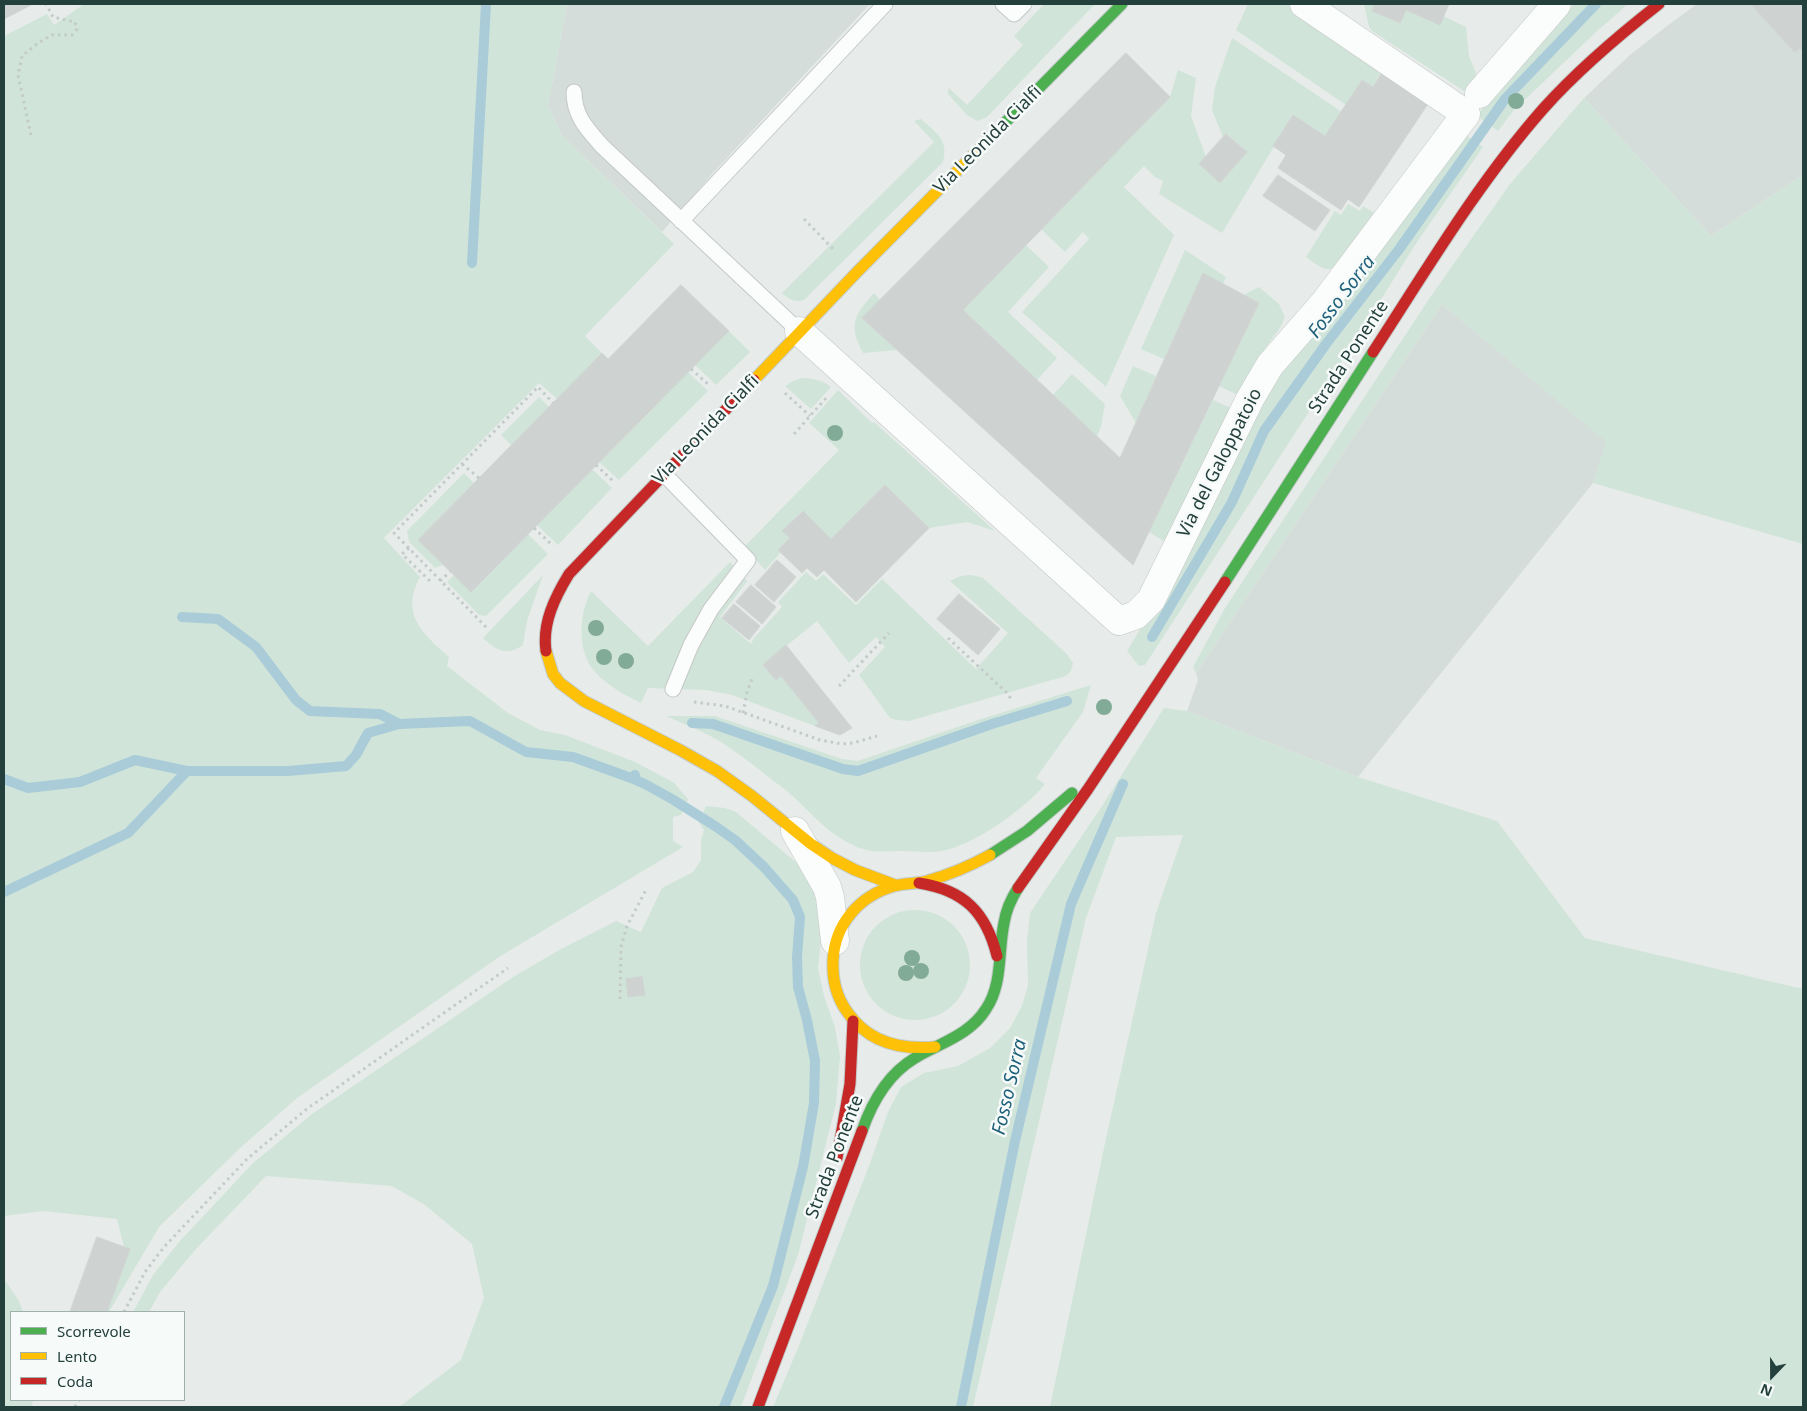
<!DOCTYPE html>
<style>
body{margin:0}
#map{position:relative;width:1807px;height:1411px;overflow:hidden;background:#e7ecea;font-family:"Noto Sans",sans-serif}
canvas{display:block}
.frame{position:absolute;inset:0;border:5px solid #24403c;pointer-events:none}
.legend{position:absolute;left:10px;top:1311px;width:175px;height:90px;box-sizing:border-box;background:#f6faf9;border:1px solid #a2b0ad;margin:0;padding:6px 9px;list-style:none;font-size:15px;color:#24403c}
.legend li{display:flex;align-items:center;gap:10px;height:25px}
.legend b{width:25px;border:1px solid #a2b0ad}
.north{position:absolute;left:1747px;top:1351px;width:50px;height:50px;-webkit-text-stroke:4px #f6faf9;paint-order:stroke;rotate:202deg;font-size:14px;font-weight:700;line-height:20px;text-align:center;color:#24403c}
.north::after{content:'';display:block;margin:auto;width:18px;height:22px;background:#24403c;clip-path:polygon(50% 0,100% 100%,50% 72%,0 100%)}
</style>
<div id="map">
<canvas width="1807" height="1411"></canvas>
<div class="frame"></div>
<ul class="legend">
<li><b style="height:6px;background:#4caf50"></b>Scorrevole</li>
<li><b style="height:6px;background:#ffc107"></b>Lento</li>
<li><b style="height:6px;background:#c62828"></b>Coda</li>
</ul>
<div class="north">N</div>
</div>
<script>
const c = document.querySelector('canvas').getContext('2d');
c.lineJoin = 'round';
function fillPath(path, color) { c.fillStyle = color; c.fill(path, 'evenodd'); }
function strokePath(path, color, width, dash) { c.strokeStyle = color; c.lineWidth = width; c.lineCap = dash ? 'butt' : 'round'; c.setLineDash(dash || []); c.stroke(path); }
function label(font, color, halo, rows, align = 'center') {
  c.font = font + ' "Noto Sans",sans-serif'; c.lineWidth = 5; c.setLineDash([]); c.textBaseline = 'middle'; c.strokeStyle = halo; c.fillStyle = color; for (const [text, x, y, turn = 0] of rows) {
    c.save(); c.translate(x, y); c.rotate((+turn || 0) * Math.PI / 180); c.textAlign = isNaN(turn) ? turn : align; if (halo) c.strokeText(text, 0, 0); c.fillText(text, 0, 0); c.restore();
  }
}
fillPath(new Path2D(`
 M567 4H870L713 173 662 232 562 136 548 106Z
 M1697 4H1803V175L1711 236 1584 98 1631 54 1667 26Z
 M1442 304 1607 442 1593 483 1358 777 1187 711 1198 680 1196 673Z`), '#d5ddda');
fillPath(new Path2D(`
 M84 4H567L548 106 562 136 674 244 585 336 602 353 557 399 539 383 384 538 420 577C400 614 422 633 449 657L447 666 508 713 540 730 565 735 635 762 673 782 688 799 681 815 673 817V841L683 847 499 957 297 1098 238 1150 159 1227 109 1312H107L129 1249 124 1247 117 1219 44 1211 4 1216V36L47 14 54 25Z
 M1044 4H1095L987 117 977 121 967 115 948 94V90L949 88 967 105 1023 45 1014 36Z
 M1248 4H1291L1383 67 1373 87 1362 80 1346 105 1236 30Z
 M1364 4H1375L1372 11 1399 23 1406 10 1443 16 1466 27 1469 56 1478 78 1467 93 1372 31 1369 27Z
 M1574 4H1628L1595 33 1513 111 1498 131 1477 116 1491 96Z
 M1232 38 1342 112 1325 136 1293 115 1222 233 1159 194 1163 181 1155 177 1144 166 1124 187 1174 235 1106 387 1022 312 1089 239 1083 232 1065 252 1041 229 1170 97 1178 70 1196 78 1191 116 1206 157 1199 164 1220 183 1247 152 1227 134 1223 137 1212 110 1215 87Z
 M1584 98 1711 236 1803 175V544L1593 483 1606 442 1442 304 1196 673 1193 667 1225 608 1431 296 1510 184Z
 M921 119C936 133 949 139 943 162L804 300C795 303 789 299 782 293L934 142 914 121Z
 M1463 133 1483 147 1417 242 1358 336 1145 665 1139 666 1127 651 1166 586 1259 407 1299 348 1349 295Z
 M1348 204 1360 211 1363 206 1376 214 1340 265C1325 274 1319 266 1306 257L1335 211 1341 215Z
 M1026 245 1049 267 1008 312 1057 358 1037 380 963 310Z
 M1185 250 1226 277 1223 284 1203 274 1164 359 1141 349Z
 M1259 287 1279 304 1285 317 1280 328 1258 358 1240 396 1219 386 1259 303 1244 295Z
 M874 293 880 300 862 318 897 350 863 353C848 325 854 315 874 293Z
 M729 331 750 352 716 385 695 365Z
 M1133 366 1156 376 1136 423 1120 396Z
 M688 372 708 391 619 480 599 462Z
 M1072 374 1105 404 1101 427 1097 436 1053 395Z
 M801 378C813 378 822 380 831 387L811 409 785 386 791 382Z
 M838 390 872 423 874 422 995 531 967 522 929 528 885 485 831 539 802 511 783 531 790 538 779 549 781 552 765 570 744 547 839 450 809 423Z
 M539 397 549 407 511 445 501 435Z
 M1213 400 1233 409 1167 543 1149 532Z
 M592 469 612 488 558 545 537 525Z
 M464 473 474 483 418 540 443 565 435 568 409 542 407 531Z
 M528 534 548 554 486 616 479 615 447 582 454 575Z
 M730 562 747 581 720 617 751 644 754 638 782 607 778 602 806 572 816 581 823 574 856 605 882 579 976 669 1008 633 950 581C962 574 970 573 983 578L1066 653 1073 663 1071 671 1066 676 909 721 896 720 890 718 859 675 885 647 876 637 849 663 817 621 763 665 776 680 781 676 819 723 815 726 732 695 706 690 648 688 641 703C625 695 608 686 596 673 576 652 579 614 591 591L648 646Z
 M543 575 527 621 523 645C507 657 496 650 483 638Z
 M1091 685 1083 712 1036 778 1045 784C1025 809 973 846 941 851 929 853 916 851 904 851 878 851 870 855 845 841 823 829 807 808 788 792 766 775 744 757 721 742 704 732 684 724 666 716H715L842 759 858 761 981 719Z
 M1164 708 1187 711 1358 777 1497 821 1585 938 1803 989V1407H1050L1105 1143 1156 913 1183 835 1116 837 1086 918 973 1407H773L798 1348 869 1166 888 1112 901 1087 924 1073 958 1066 990 1048 1010 1028 1022 1006 1028 985 1027 941 1030 913 1102 806Z
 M706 806 725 808 736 812 797 863 813 888 823 923 818 968 824 996 835 1027 840 1056 836 1104 798 1255 741 1407H399L461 1360 484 1298 472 1244 425 1205 392 1186 266 1176 196 1249 160 1292 149 1312H133L153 1275 179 1242 252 1164 312 1114 513 977 561 949 616 921 641 932 662 888 693 872 701 860V841L704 830 699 823Z
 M860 965a55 55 0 1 1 110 0a55 55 0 1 1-110 0Z
 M4 1279 19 1301 23 1312H11V1400H33L32 1407H4Z`), '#d1e4d9');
strokePath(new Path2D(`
 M472 263 486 4
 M182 617 218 619 256 647 296 700 310 711 380 714 399 724
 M1152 637 1232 502 1264 431 1326 344 1400 248 1505 99 1596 4
 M692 723 713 724 843 769 858 771 992 724 1067 701
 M631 778 645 784 672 799 715 826 735 840 764 867 793 900 800 917 797 957 798 987 807 1020 815 1061 814 1103 803 1167 773 1286 724 1407
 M4 779 28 788 80 782 135 760 187 771
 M4 892 128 833 187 771H288L346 766 356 755 368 733 399 724 470 721 526 752 573 757 631 778 635 775
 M961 1407 1015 1141 1071 904 1123 784`), '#a9ccd8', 10);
const building = new Path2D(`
 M4 4H33L4 19Z
 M1375 4H1449L1440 25 1406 10 1400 23 1372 11Z
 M1751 4H1803V51L1800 48 1795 52Z
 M1126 53 1170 97 963 310 1120 458 1203 273 1259 303 1133 565 862 318Z
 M1381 74 1428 104 1359 207 1348 199 1341 210 1278 168 1286 155 1273 146 1293 115 1325 136 1362 80 1373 87Z
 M1226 134 1247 152 1220 183 1199 164Z
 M1278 175 1330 210 1315 231 1263 196Z
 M681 285 729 331 471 592 418 540 602 353 608 359Z
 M885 485 929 528 856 602 824 570 817 577 807 568 802 573 778 550 790 538 782 531 803 511 831 539Z
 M777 560 796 577 774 602 755 585Z
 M751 585 776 607 762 624 736 602Z
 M959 594 1000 629 978 655 937 619Z
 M734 604 760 626 749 640 722 618Z
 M786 645 852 728 840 735 815 726 819 723 781 676 776 680 763 665Z
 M642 977 645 995 628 997 626 979Z
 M97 1237 130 1249 107 1312H70Z`);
fillPath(building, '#ced3d1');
strokePath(building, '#d0d5d3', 1);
const lane = new Path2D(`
 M1003 4 1014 14 1024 4
 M574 92C574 116 587 129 602 146L799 331
 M681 221 885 4
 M664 474 748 560 711 609 691 645 673 689`);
const street = new Path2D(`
 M1479 94 1557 4
 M799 331 1119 621 1136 615 1151 600 1250 399 1270 365 1325 302 1466 114 1304 4
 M795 831 827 887 830 897 835 941`);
const fast = new Path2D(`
 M974 154 1122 4
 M1225 582 1373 352
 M990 855 1027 831 1072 793
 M862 1131C872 1102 888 1074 915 1058 940 1043 970 1035 986 1009 1003 984 998 951 1004 923 1006 910 1011 899 1018 888`);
const slow = new Path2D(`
 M754 380 857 272 974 154
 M546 651 553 674 560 683 584 701 680 750 717 771 752 796 811 844 832 858 855 870 895 885
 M935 1047C901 1050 869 1043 848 1013 836 997 832 980 833 960 835 924 859 896 894 886 905 883 916 884 927 881 949 875 970 866 990 855`);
const jam = new Path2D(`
 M1373 352C1427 269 1478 183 1543 109 1578 70 1618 36 1659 4
 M546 651C542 623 555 597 569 574L754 380
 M919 883C964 890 986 912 997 956
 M1018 888 1088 789 1225 582
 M837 1158 850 1084 853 1021
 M758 1407 862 1131`);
strokePath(lane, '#c4c9c7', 17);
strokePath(street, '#c4c9c7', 29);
strokePath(fast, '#c3cac8', 13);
strokePath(slow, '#c3cac8', 13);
strokePath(jam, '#c3cac8', 13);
strokePath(new Path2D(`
 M31 135 18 75 22 56 38 43 52 35H72L77 29 75 22 53 17 46 4
 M804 219 835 251
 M691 369 708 384
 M785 393 810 416
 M794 434 827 397
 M462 464 479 478
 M596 465 613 481
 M534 528 553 546
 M409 548 402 554 432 583
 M440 581 450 572
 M486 627 394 533 538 387 553 403
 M948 638 1006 692 1012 700
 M839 686 889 633
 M694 702 725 706 820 740 842 744 853 743 877 736
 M743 713 747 692 752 679
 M620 999 621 947 627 926 647 888
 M124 1312 145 1272 164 1247 247 1159 308 1108 508 968
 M75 1407 79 1400`), '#c3cbca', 3, [2.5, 4]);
strokePath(lane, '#fbfcfc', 15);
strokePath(street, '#fbfcfc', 28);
strokePath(fast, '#4caf50', 11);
strokePath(slow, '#ffc107', 11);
strokePath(jam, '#c62828', 11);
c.fillStyle = '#82ab97';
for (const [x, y] of [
 [1516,101],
 [835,433],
 [596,628],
 [604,657],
 [626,661],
 [1104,707],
 [912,958],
 [921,971],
 [906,973]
]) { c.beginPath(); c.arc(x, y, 8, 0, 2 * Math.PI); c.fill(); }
label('18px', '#24403c', '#f6faf9', [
 ["Via Leonida Cialfi",988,140,-45],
 ["Strada Ponente",1349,357,-57],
 ["Via Leonida Cialfi",706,430,-46],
 ["Via del Galoppatoio",1220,463,-63],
 ["Strada Ponente",835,1157,-69]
]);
label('italic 19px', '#1f617b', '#f6faf9', [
 ["Fosso Sorra",1342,297,-53],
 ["Fosso Sorra",1010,1087,-77]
]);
</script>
